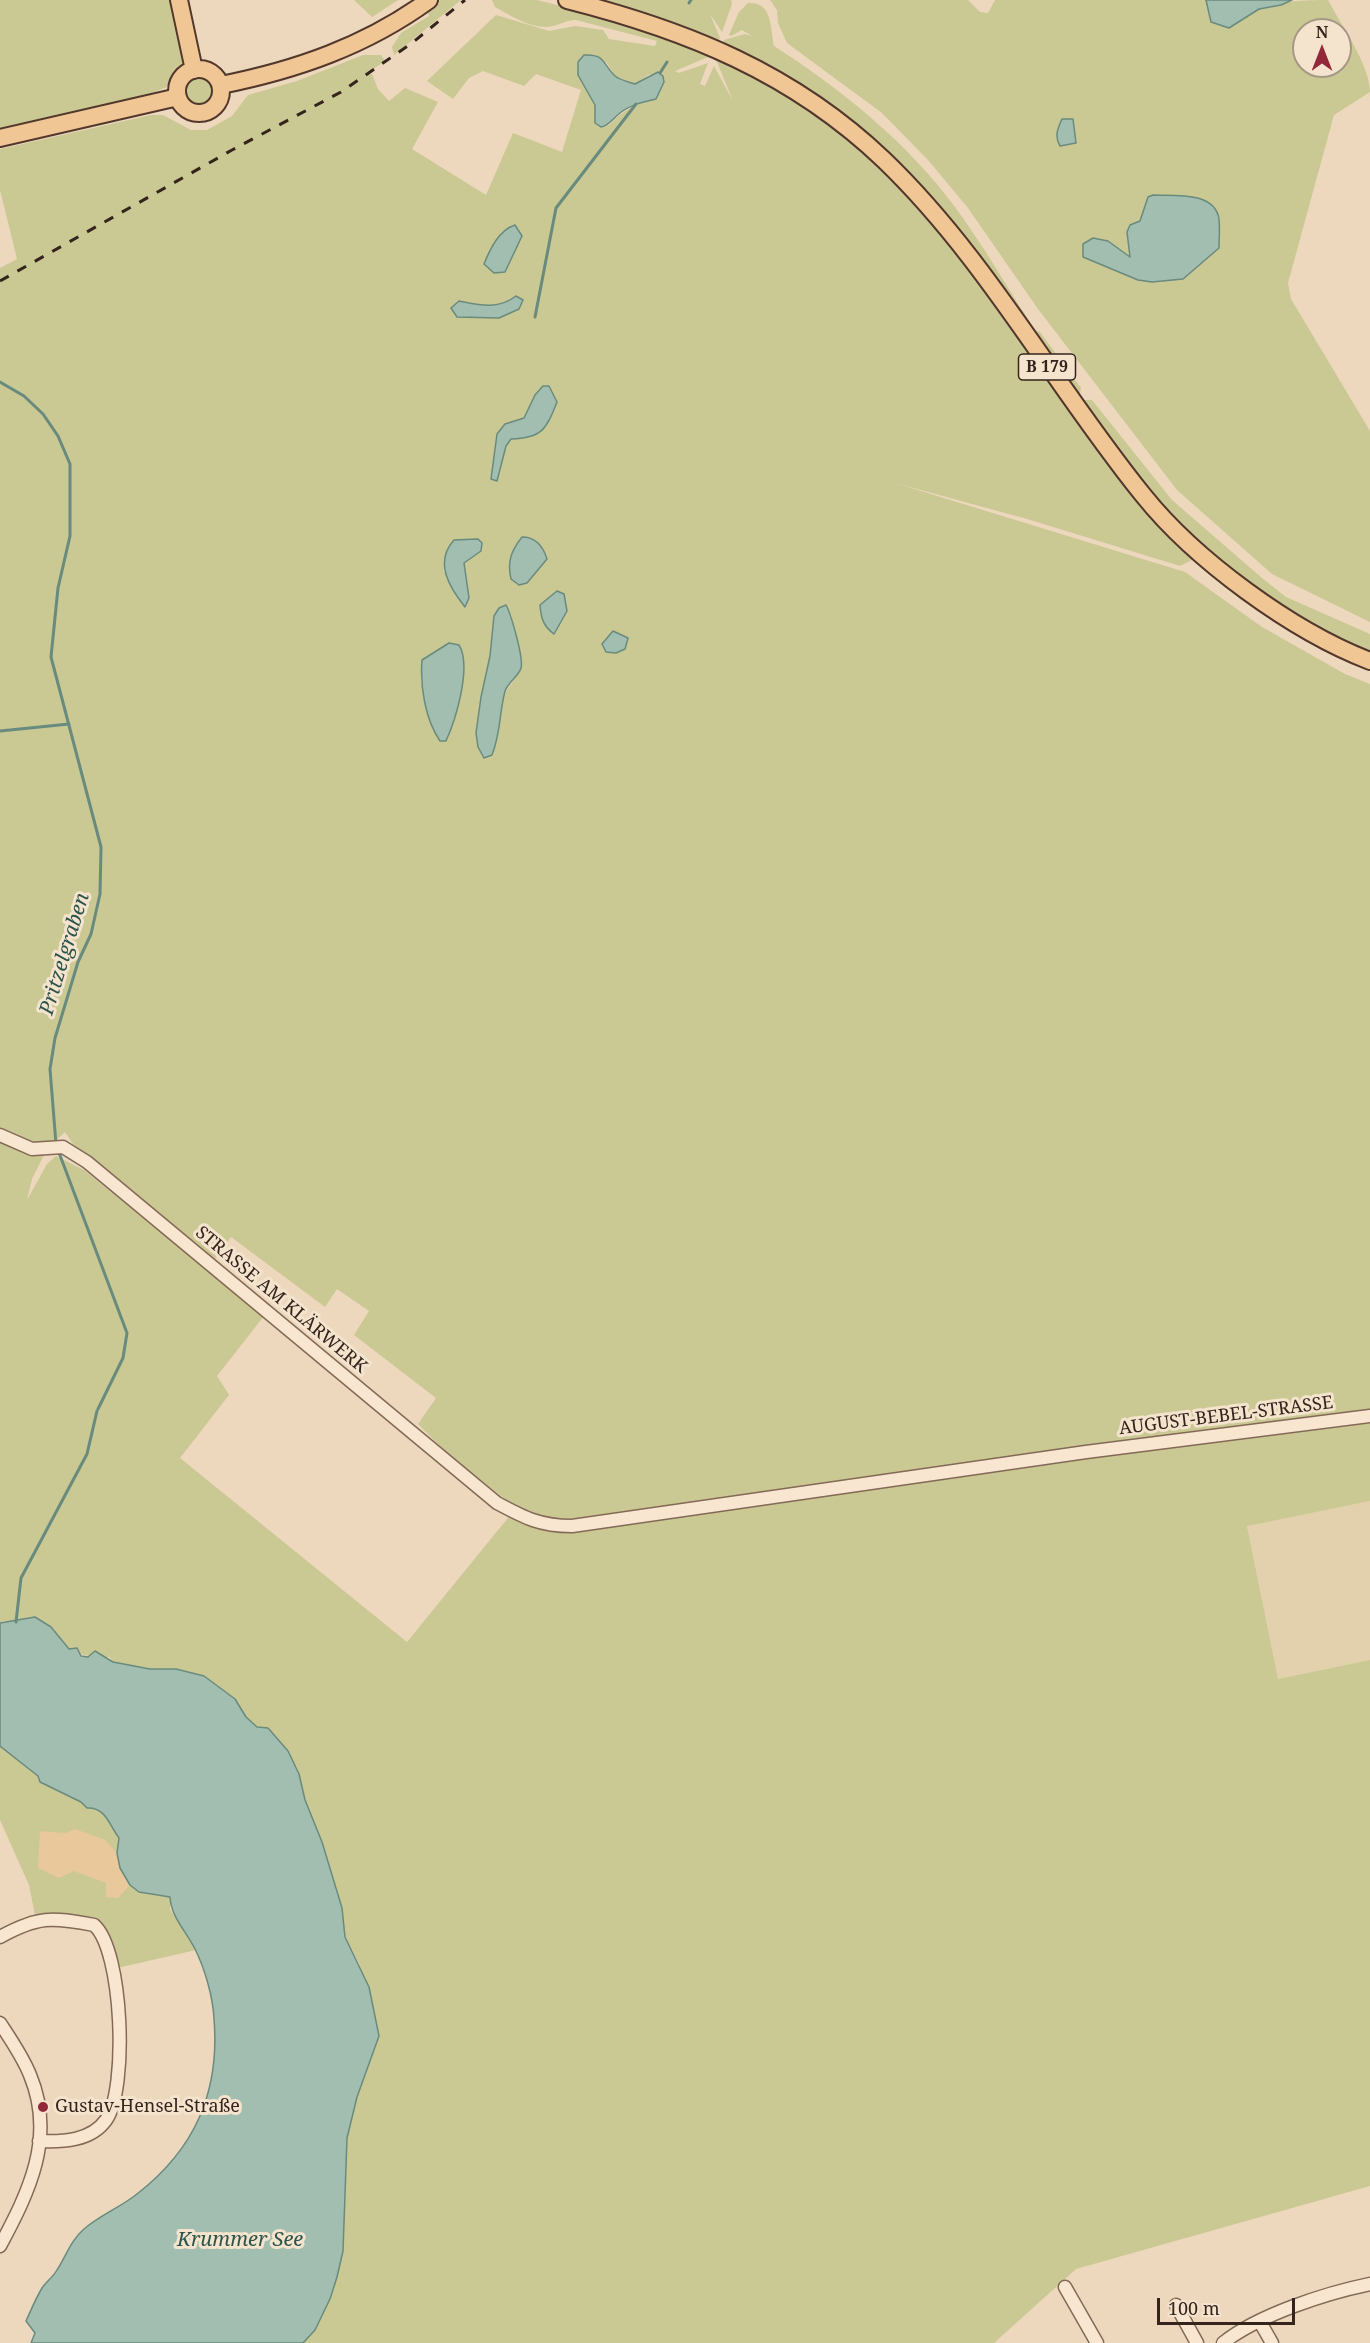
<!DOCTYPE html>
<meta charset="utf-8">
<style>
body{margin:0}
#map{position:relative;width:1370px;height:2343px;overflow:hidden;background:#edd8be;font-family:"Noto Serif",serif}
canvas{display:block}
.north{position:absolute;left:1292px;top:18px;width:60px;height:60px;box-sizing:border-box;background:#f4e3cd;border:2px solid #a79786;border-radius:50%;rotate:0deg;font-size:16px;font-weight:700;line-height:24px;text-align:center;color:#34241c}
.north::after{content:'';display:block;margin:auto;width:21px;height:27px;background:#922839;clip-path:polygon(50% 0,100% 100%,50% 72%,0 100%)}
.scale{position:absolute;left:1157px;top:2298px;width:138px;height:27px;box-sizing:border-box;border:3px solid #34241c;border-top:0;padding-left:8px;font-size:18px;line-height:21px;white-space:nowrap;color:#34241c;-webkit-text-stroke:4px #f4e3cd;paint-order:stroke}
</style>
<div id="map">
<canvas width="1370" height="2343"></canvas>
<div class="north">N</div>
<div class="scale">100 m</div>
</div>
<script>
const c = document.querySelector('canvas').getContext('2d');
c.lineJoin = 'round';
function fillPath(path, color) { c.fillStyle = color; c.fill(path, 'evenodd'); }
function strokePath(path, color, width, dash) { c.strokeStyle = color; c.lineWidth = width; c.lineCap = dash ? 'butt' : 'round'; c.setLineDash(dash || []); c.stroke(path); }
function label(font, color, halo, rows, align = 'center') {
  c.font = font + ' "Noto Serif",serif'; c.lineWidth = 6; c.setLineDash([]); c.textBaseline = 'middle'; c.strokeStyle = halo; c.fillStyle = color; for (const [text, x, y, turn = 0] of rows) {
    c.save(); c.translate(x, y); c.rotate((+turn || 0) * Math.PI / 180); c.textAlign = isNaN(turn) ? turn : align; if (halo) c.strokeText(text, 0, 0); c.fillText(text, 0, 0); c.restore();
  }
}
fillPath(new Path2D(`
 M1370 1501V1660L1278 1679 1247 1525Z`), '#e2d1ac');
fillPath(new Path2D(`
 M0 0H173L183 66 169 86 152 93 23 127 0 128Z
 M354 0H398L372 17Z
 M440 0H461L394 55 392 47 401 33 429 16 427 10Z
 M492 0H537L617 20 713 54 711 58 708 57 675 71 679 73 708 63 700 84 705 86 714 66 733 101 717 62 714 59 716 56C803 98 874 155 937 227L1196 558 1180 566 1027 519 895 483 1185 572 1262 627 1345 674 1370 684V1501L1247 1526 1278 1679 1370 1660V2186L1076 2269 994 2343H303L315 2330 330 2299 344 2222 347 2138 357 2097 379 2036 359 1963 345 1937 342 1908 322 1842 305 1800 299 1774 246 1717 235 1699 176 1669H150L113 1662 110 1657C78 1657 70 1653 51 1627L3 1621 0 1623V268L17 259 0 190V149L151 115H163L191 130H207L232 116 248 95 297 81 363 55H381L385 61 366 74H372L378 89 389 101 405 88 438 102 412 149 486 195 513 133 562 152 581 90 536 74 524 86 483 71 469 78 453 99 427 81 496 15 549 31 575 26 603 30 609 39 655 46 657 41 576 20C567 20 562 24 553 26 535 31 511 16 495 7ZM606 62 615 76 635 84 650 74 656 99C636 104 623 110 609 125L595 123V105L578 75ZM535 395 524 439H511L506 445 497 481 505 424 524 418ZM464 563 469 598 443 570ZM511 615 522 660 521 670 476 733 490 656 494 616ZM449 643 433 731 421 681 422 660ZM65 1132 73 1144 215 1259 231 1237 325 1307 337 1289 369 1311 354 1335 436 1398 418 1424 447 1453 516 1508 407 1642 180 1458 229 1395 217 1376 264 1316 84 1170 56 1156 47 1164 27 1200 32 1179 47 1149Z
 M595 0H731L732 4 722 32 710 14 720 38 718 42 660 19Z
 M770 0H968L980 12 988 13 995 0H1206L1211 22 1229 28C1238 22 1248 14 1257 9 1276 1 1307 0 1328 0 1341 25 1370 65 1370 92L1334 115 1288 283 1291 299 1370 431V622L1272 574 1177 490 1038 309 968 208 928 160 882 113 787 43 778 23 777 10ZM1304 30H1340V66H1304ZM1219 217V248L1183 279 1152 282 1138 280 1083 257 1108 241 1130 258V225L1140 221Z
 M748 3C773 2 770 27 774 46 841 89 907 142 955 207 983 245 1007 287 1033 327L1030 329 1032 333 1039 331 1060 359 1054 364 1056 366 1063 364 1081 388 1079 400H1092L1172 500 1262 578 1286 597 1370 634V656C1290 619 1221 570 1161 506 1093 434 1042 349 985 269 917 172 828 96 722 45L724 40 745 34 752 36 742 30 731 36 729 35 739 12Z
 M184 90a16 16 0 1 1 32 0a16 16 0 1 1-32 0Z
 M0 1746 38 1776 39 1781 81 1802 87 1808C106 1807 109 1825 119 1838L117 1853 153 1895 170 1897V1909L196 1950 113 1969 99 1930 36 1920 29 1885 0 1820Z`), '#cac893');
fillPath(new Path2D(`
 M75 1829 105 1840 117 1853 120 1868 130 1885 118 1898 106 1897V1883L74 1871 59 1878 38 1868 40 1831 65 1833Z`), '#e9c89b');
const water = new Path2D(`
 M1206 0H1292L1281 5 1259 9 1229 28 1211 22Z
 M584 55C606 54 602 64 615 76 620 80 629 82 635 84L658 72 663 76 664 82 656 99C643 102 630 105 620 113 612 119 610 125 601 127L595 123V105L578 75V62Z
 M1062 119H1073L1076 143 1060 146C1054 136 1058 128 1062 119Z
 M1153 195C1174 196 1215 191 1219 219 1220 228 1219 239 1219 248L1183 279 1152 282 1138 280 1083 257V244L1093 238 1108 241 1130 257 1127 232 1130 225 1140 221 1148 197Z
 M515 225 522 236 505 272 494 273 484 264C490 249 499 230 515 225Z
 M516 296 523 300 519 309 499 318 457 317 451 308 459 301C480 305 498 310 516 296Z
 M543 386H549L557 402C546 430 542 438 511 439L506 446 497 481 491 479 497 434 505 424 524 418 535 395Z
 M522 537C536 537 543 546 547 559L527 583 519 585 511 579C507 562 511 551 522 537Z
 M478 539 482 543 481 551 464 563 469 598 465 607C449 587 434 562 454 540Z
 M557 591 564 594 567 611 554 634C543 626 541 618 540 605Z
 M506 605C511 614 524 659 521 668 519 676 508 682 505 691 499 714 501 732 492 755L484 758 478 747 476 733 481 697 490 656 494 616 499 608Z
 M613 631 628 638 625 649 616 653 606 652 602 644Z
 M449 643 459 645C472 666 456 719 446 741H440C425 719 420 686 422 660Z
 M35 1617 51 1627 69 1649 77 1648 81 1656 88 1657 95 1651 113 1662 150 1669H176L204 1676 235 1699 246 1717 257 1727 268 1728 288 1751 299 1774 305 1800 322 1842 342 1908 345 1937 369 1987 379 2036 357 2097 347 2138 343 2251 337 2277 330 2299 315 2330 303 2343H31L35 2333 26 2321C31 2310 36 2298 42 2288 46 2282 53 2277 57 2270 66 2256 71 2240 84 2229 100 2215 121 2207 137 2194 195 2149 220 2092 214 2019 213 1997 205 1969 195 1949 186 1931 171 1917 170 1897L139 1892 130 1885 120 1868 117 1853 119 1838C109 1825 106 1807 87 1808L81 1802 40 1782 38 1776 0 1746V1623Z`);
fillPath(water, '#a1beb1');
strokePath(water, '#698b7e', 1.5);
strokePath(new Path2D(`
 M689 3 691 0
 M660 73 667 62
 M535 317 556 208 636 104
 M0 382 24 396 43 414 58 436 70 464V536L58 588 51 657 101 847 100 894 91 934 78 962 55 1038 50 1069 56 1144
 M0 731 69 724
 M58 1150 127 1333 123 1358 98 1409
 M16 1622 21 1578 87 1454 97 1411`), '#698b7e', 3);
const minor = new Path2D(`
 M0 1135 32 1149 63 1147 87 1162 497 1503C525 1518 540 1526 572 1526L1086 1452 1370 1416
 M0 1937C38 1916 51 1917 94 1925 123 1950 128 2090 106 2120 91 2141 63 2142 39 2141
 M0 2023C11 2040 23 2057 30 2075 56 2137 29 2192 0 2246
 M1065 2287 1097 2343
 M1176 2305 1197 2343
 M1260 2322 1272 2343
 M1223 2343C1258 2315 1326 2293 1370 2284`);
const major = new Path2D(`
 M179 0 194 70
 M567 0C686 30 793 73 884 160 986 258 1054 385 1143 495 1195 560 1292 631 1370 661
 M177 91a22 22 0 1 1 44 0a22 22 0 1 1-44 0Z
 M221 85C296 70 366 46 429 0
 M0 138 178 97`);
strokePath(minor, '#846957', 15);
strokePath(major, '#52382c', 20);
strokePath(minor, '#f8e6d1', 12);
strokePath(major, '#f1c695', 16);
strokePath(new Path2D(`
 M0 281 232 150 341 92 412 43 465 0`), '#34241c', 3, [10, 10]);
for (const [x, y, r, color] of [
 [43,2107,6,"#922839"]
]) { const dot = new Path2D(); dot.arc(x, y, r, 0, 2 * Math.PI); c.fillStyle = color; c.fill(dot); strokePath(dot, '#f4e3cd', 2); }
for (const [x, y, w] of [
 [1047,367,57]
]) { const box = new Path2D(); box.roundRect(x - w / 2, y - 13, w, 26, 4.5); c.fillStyle = '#f4e3cd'; c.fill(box); strokePath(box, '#34241c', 1.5); }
label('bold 16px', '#34241c', null, [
 ["B 179",1047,367]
]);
label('18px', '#34241c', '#f4e3cd', [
 ["STRASSE AM KLÄRWERK",281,1300,40],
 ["AUGUST-BEBEL-STRASSE",1226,1416,-7]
]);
label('18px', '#34241c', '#f4e3cd', [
 ["Gustav-Hensel-Straße",55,2107]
], 'left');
label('italic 20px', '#2b544b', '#f4e3cd', [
 ["Pritzelgraben",65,954,-73],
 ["Krummer See",240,2240]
]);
</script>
